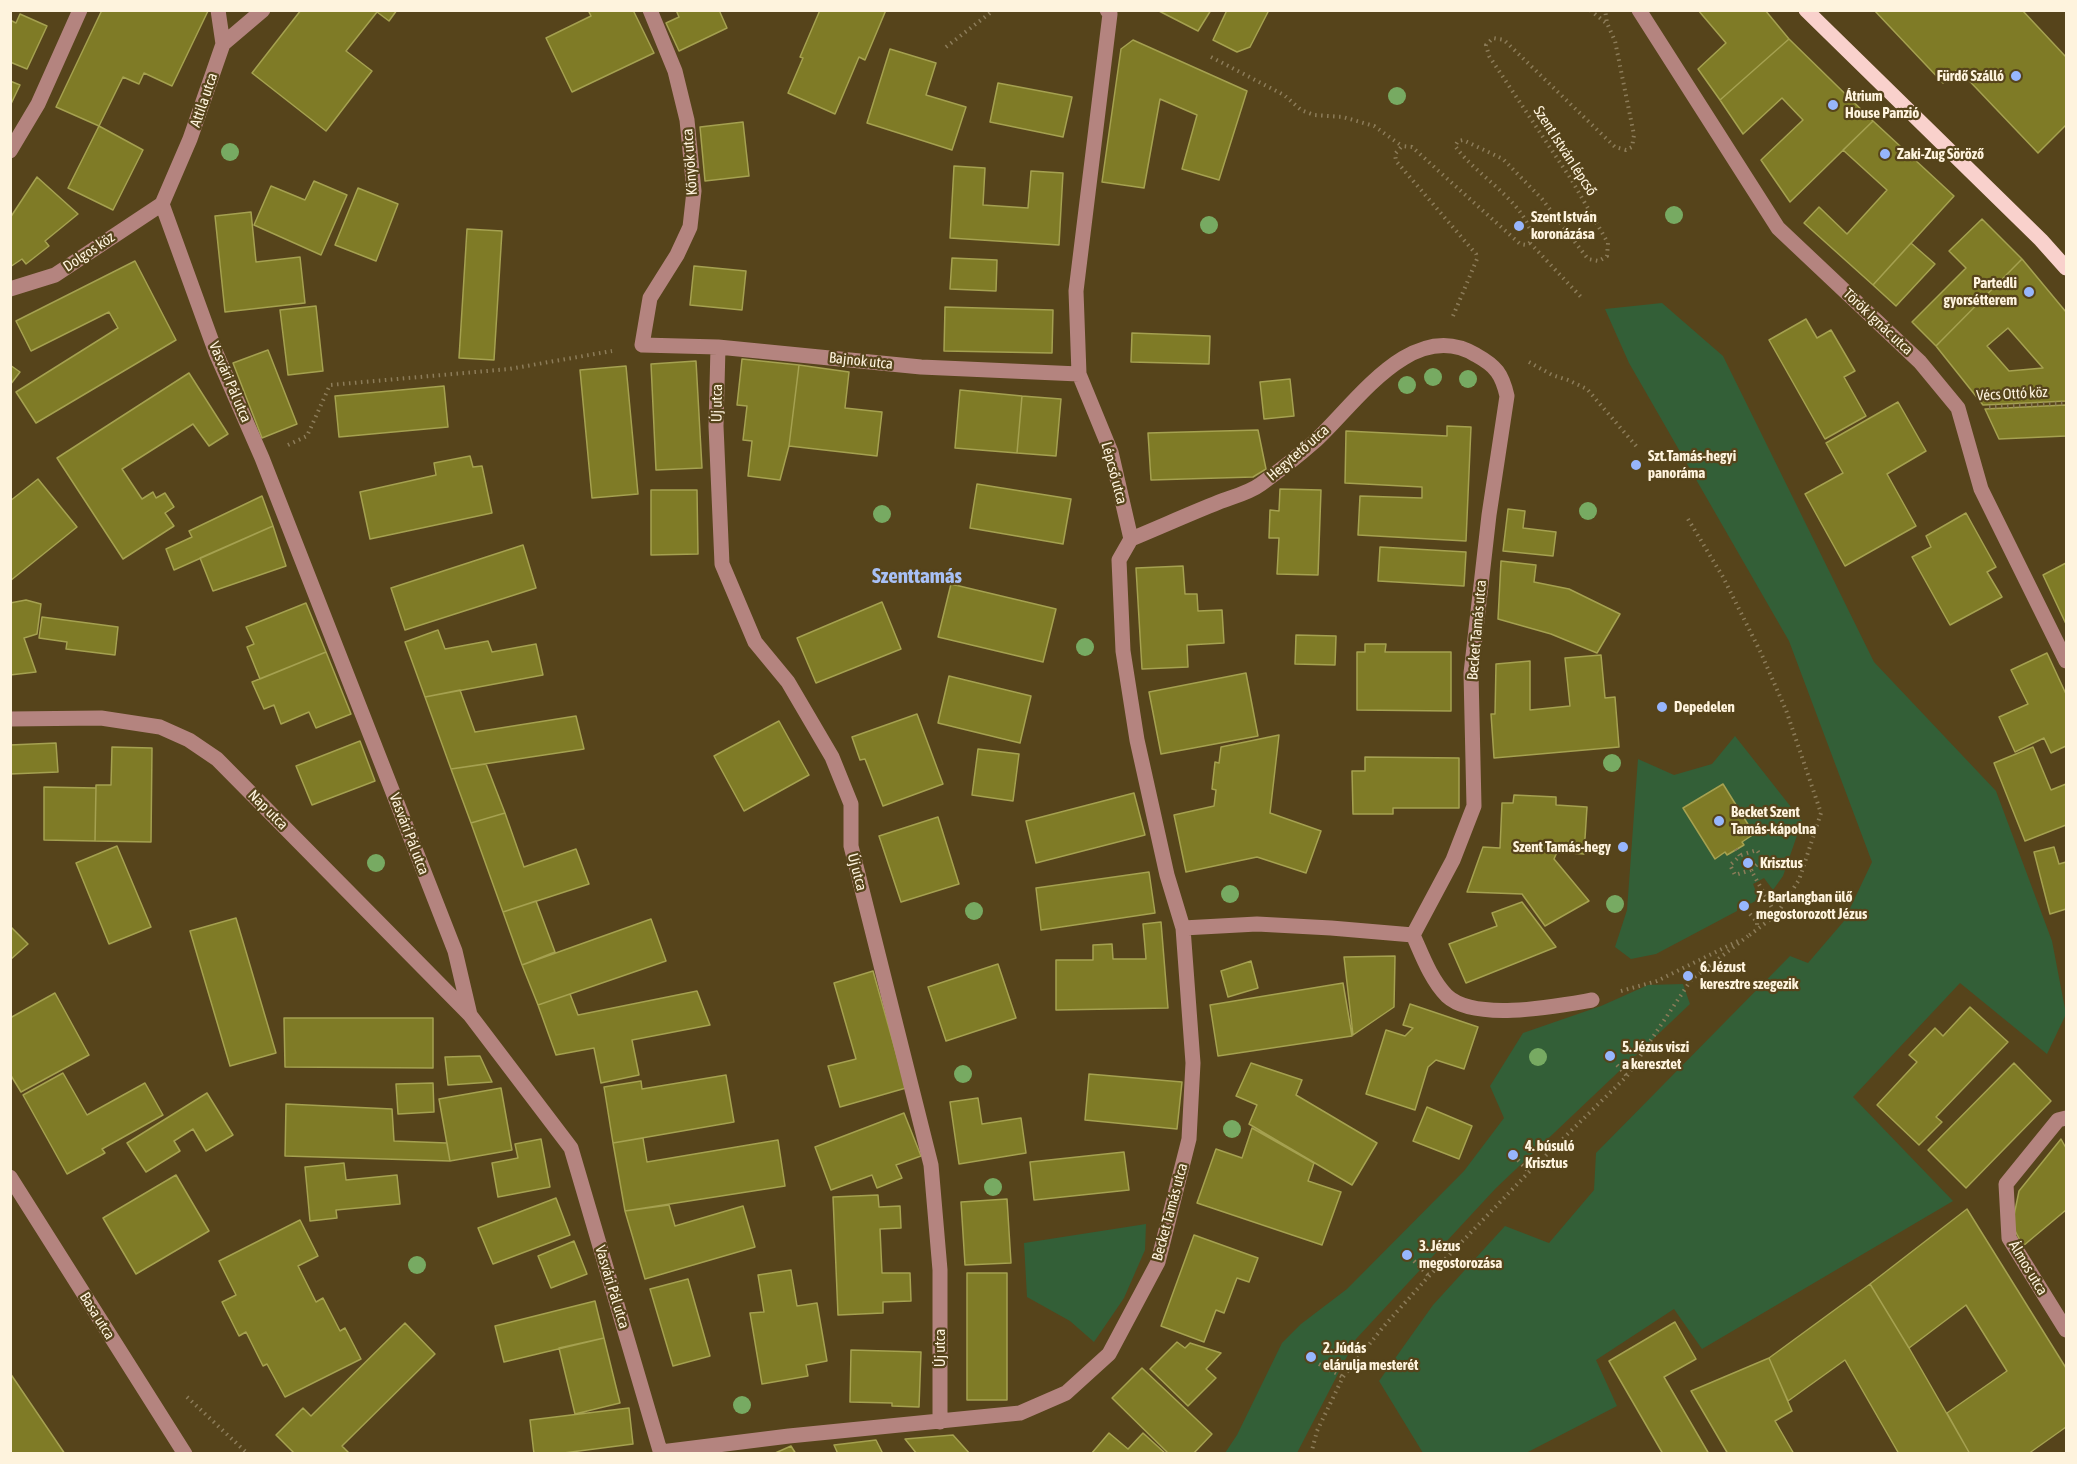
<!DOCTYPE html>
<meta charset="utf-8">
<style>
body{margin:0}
#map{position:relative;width:2077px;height:1464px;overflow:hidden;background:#56441b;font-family:"Asap Condensed",sans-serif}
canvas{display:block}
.frame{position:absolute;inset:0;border:12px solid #fef3dd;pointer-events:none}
</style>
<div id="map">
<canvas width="2077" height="1464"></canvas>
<div class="frame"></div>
</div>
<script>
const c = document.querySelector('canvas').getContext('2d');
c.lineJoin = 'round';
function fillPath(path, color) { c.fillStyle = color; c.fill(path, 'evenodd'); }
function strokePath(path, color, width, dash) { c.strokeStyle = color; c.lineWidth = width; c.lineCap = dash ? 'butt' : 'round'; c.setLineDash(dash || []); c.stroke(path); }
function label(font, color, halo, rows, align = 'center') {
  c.font = font + ' "Asap Condensed",sans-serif'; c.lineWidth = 4.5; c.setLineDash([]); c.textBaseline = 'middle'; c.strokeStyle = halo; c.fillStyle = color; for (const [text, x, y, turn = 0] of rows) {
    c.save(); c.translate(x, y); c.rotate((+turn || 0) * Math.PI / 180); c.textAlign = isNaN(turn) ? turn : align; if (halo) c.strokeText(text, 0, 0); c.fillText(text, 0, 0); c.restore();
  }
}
fillPath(new Path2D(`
 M1662 303 1723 356 1874 662 1996 791 2052 941 2066 1014 2047 1054 1960 983 1853 1097 1953 1201 1702 1349 1674 1309 1596 1360 1617 1406 1526 1453H1423L1379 1381 1433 1305 1505 1226 1549 1243 1594 1190 1596 1153 1790 956 1808 963 1844 921 1872 862 1789 641 1629 363 1605 309Z
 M1735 736 1802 821 1783 876 1773 890 1764 878 1753 884 1759 899 1750 904 1744 900 1737 905V911L1656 954 1631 959 1615 947 1627 910 1638 759 1674 775 1712 764Z
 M1683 984 1690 1004 1496 1188 1356 1339 1297 1453H1225L1237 1435 1282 1343 1301 1324 1347 1289 1464 1171 1504 1118 1490 1086 1523 1033 1601 1006 1648 985Z
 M1146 1224 1145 1250 1124 1298 1094 1342 1070 1321 1027 1297 1024 1243Z`), '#335f37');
const building = new Path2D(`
 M102 10 208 11 172 86 144 73 139 84 123 77 99 126 56 107Z
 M301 10H397L389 21 377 12 346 51 372 71 326 131 252 73Z
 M588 10H633L654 53 572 92 546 38 591 16Z
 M676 10H719L727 28 679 51 666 23 679 17Z
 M820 10H886L865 60 859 57 835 114 788 93 803 58 800 57Z
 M1157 10H1211L1198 31Z
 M1227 10H1269L1250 47 1237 52 1213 40Z
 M1698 10H1765L1789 39 1720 100 1698 69 1726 43Z
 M1874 10H2022L2066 57V125L2038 153 1958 69 1943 83Z
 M20 14 47 26 27 69 10 62V20L16 23Z
 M1789 39 1873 121 1790 202 1761 160 1803 120 1782 98 1743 134 1720 100Z
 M1133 40 1247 91 1219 180 1182 169 1197 115 1160 99 1144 188 1102 182 1121 49Z
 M890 49 936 63 926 95 966 107 952 150 867 123Z
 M10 81 20 85 10 106Z
 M998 83 1072 97 1063 137 990 122Z
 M1873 121 1954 196 1873 285 1804 223 1819 207 1847 234 1887 190 1843 150Z
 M743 122 749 176 705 181 700 127Z
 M99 126 143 150 113 210 68 188Z
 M954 166 985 168 983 205 1028 208 1031 171 1063 173 1059 245 950 238Z
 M37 177 78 214 45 241 49 246 26 264 22 259 10 267V218Z
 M314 181 347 195 321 255 254 225 271 186 305 200Z
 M358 188 398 204 376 261 335 245Z
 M251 212 256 262 300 257 305 303 225 312 215 216Z
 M1982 219 2022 259 1936 346 1912 322 1966 268 1949 251Z
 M467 229 502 231 494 360 459 358Z
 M1911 243 1935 264 1896 306 1873 285Z
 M952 258 997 260 996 291 950 289Z
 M2022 259 2066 312V401L1983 405 1936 346ZM2008 328 2043 368 2009 371 1987 346Z
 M135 261 176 340 36 423 16 392 118 328 109 312 31 351 16 321Z
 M694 266 746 271 742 310 690 305Z
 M316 306 323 371 288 375 280 310Z
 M945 307 1053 310 1052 353 944 351Z
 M1806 319 1817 338 1831 330 1855 371 1844 377 1866 416 1825 439 1769 340Z
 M1132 333 1210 336 1209 364 1131 362Z
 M268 350 297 424 262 438 233 363Z
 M742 359 799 365 789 446 780 480 748 476 752 441 743 440 747 406 737 405Z
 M696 361 702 468 656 470 651 364Z
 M10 365 20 372 10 385Z
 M799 365 849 372 845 408 882 412 877 456 789 446Z
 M626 366 638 494 592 498 580 370Z
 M189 373 228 434 209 446 193 424 122 469 142 499 153 492 156 498 165 493 174 507 165 513 174 526 123 559 57 458Z
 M1290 379 1294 416 1264 419 1260 382Z
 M444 386 448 427 339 437 335 396Z
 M960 390 1022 396 1017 453 955 448Z
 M1022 396 1061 399 1056 456 1017 453Z
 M1898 402 1926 451 1887 474 1916 526 1845 566 1805 494 1843 473 1826 443Z
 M2066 405V436L1999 439 1985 409Z
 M1447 426 1471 427 1466 541 1358 535 1360 496 1422 498V487L1345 483 1346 431 1447 436Z
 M1258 430 1266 469 1253 477 1151 480 1148 433Z
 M470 456 473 467 482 466 492 513 370 539 360 492 436 475 434 463Z
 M38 479 77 527 10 581V501Z
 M977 484 1071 499 1063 544 970 528Z
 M1280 489 1321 490 1318 575 1277 574 1279 538H1269L1270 510 1279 511Z
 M651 490H697L698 554 651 555Z
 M262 496 273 526 174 570 166 549 192 537 189 531Z
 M1508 509 1525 511 1523 528 1556 532 1553 556 1503 551Z
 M1966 513 1996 567 1987 572 2002 597 1950 625 1912 557 1931 547 1926 536Z
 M273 526 286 566 213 591 200 558Z
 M523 545 536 588 405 630 391 588Z
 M1380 547 1466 552 1464 586 1378 581Z
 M1501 561 1536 565 1534 582 1569 589 1620 614 1597 653 1551 634 1498 619Z
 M2066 563V624L2043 575Z
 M1183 566 1185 594H1197L1198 611 1222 610 1224 643 1187 645 1188 667 1142 669 1136 568Z
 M951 584 1056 609 1043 662 938 637Z
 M26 600 41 604 37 634 24 638 36 672 10 675V603Z
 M882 602 901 649 816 683 797 638Z
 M306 603 326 652 260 679 247 647 254 644 246 627Z
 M42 617 118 627 115 655 66 649 67 642 39 638Z
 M438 630 445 649 488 641 492 652 536 644 543 675 425 697 405 642Z
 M1296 635 1336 636 1335 665 1295 664Z
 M1365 644H1386L1385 652H1451V711L1357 710V652H1365Z
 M326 652 351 714 316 728 309 712 281 724 274 705 264 709 252 682Z
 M2047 653 2066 694V746L2051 753 2044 738 2015 752 1999 717 2028 704 2011 670Z
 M1601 655 1605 698 1615 697 1619 747 1494 758 1491 714H1495L1496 664 1530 661V710L1570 706 1565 658Z
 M1246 673 1258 736 1161 754 1149 692Z
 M949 676 1031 696 1020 743 938 723Z
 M460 690 475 732 576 716 584 749 451 769 425 697Z
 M917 714 943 784 883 806 865 759 860 760 852 737Z
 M779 721 809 775 744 811 714 756Z
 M1279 735 1270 813 1321 831 1306 873 1257 857 1186 872 1174 815 1214 806 1216 790 1212 789 1215 762 1219 763 1221 747Z
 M360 741 375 781 312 805 296 766Z
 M56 743 58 772 10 774V745Z
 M112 747 152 748 151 842 95 841 96 785H111Z
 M2033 747 2051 790 2066 784V825L2025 841 1994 763Z
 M978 749 1019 754 1013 801 972 795Z
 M1365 757 1459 758V808H1393V814H1353L1352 771H1365Z
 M486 764 505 813 471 823 451 769Z
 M1723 784 1754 834 1742 842 1744 845 1727 855 1725 852 1715 859 1683 808Z
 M44 787 96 788 95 841 44 840Z
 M1134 793 1145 835 1036 863 1026 821Z
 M1514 795 1556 797V805L1587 807 1584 854 1557 852 1554 859 1589 901 1545 926 1522 894 1467 892 1483 847 1500 848 1502 803H1513Z
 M505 813 524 867 576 849 589 884 503 912 471 823Z
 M938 817 959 884 901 902 879 836Z
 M117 846 151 927 109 944 76 863Z
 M2054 847 2059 864 2066 862V909L2050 914 2034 852Z
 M1149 872 1155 913 1041 930 1036 888Z
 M536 901 555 952 522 965 503 912Z
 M1522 902 1556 947 1466 983 1449 944 1497 926 1492 913Z
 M236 918 276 1053 230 1066 190 931Z
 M651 919 666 961 538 1005 522 965Z
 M1161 922 1168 1008 1056 1010V960H1093V945L1112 944 1113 959H1146L1143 924Z
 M10 926 28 944 10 960Z
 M1395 956 1394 1007 1353 1035 1344 957Z
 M1251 961 1258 988 1228 997 1221 971Z
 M998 964 1016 1018 946 1041 928 987Z
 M873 971 906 1088 840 1107 828 1066 856 1059 834 983Z
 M1343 983 1352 1036 1218 1056 1210 1005Z
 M697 991 710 1025 632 1040 639 1075 601 1083 594 1048 556 1055 538 1005 570 994 578 1015Z
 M55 993 89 1055 21 1092 10 1074V1018Z
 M1410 1004 1478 1027 1464 1069 1436 1060 1428 1067 1415 1110 1366 1094 1386 1030 1405 1036 1413 1028 1403 1025Z
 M1970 1007 2008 1042 1936 1117 1942 1122 1919 1145 1877 1105 1917 1062 1909 1055 1935 1028 1943 1036Z
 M284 1018H433V1068L285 1067Z
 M480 1056 492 1082 448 1085 445 1057Z
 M1251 1063 1302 1080 1296 1095 1377 1143 1352 1185 1249 1124 1257 1105 1236 1096Z
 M2014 1063 2051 1101 1966 1188 1928 1150Z
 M63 1073 87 1115 145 1083 163 1115 102 1149 105 1153 67 1174 23 1095Z
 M1089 1074 1182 1082 1177 1129 1085 1120Z
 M726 1075 734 1122 613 1143 604 1087 641 1081 642 1089Z
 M433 1083 434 1112 398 1114 396 1084Z
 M501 1088 512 1150 450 1161 439 1099Z
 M207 1093 233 1135 206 1151 193 1129 174 1141 180 1151 146 1172 127 1143Z
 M978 1098 982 1124 1021 1118 1026 1153 959 1164 950 1102Z
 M286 1104 392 1109 394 1141 447 1143 450 1161 285 1156Z
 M1427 1107 1472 1126 1459 1159 1413 1141Z
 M904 1113 921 1156 896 1165 902 1178 877 1188 872 1175 831 1190 815 1147Z
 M1252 1128 1314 1163 1308 1181 1341 1192 1322 1245 1197 1203 1216 1149 1242 1158Z
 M643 1138 647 1162 778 1140 785 1186 625 1211 613 1143Z
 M541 1139 550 1187 498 1197 492 1163 518 1158 515 1144Z
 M2061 1139 2066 1148V1210L2023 1246 2012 1225 2019 1191Z
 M1124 1152 1129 1190 1034 1200 1030 1162Z
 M344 1163 346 1180 397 1175 400 1204 336 1210 337 1218 310 1221 305 1167Z
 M176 1175 209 1231 136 1274 103 1218Z
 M878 1195 879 1207 900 1206 901 1228 880 1229 882 1273H910L911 1301 883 1302V1313L838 1315 833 1197Z
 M556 1198 570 1235 493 1264 478 1228Z
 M1007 1199 1011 1263 965 1265 961 1202Z
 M669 1205 675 1226 743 1206 755 1247 645 1279 625 1211Z
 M1967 1209 2066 1368V1427L2028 1454H1970L1947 1413 2007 1371 1966 1305 1909 1348 1870 1284Z
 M300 1220 318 1256 298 1266 316 1302 323 1298 340 1331 345 1328 361 1359 285 1397 267 1364 263 1366 246 1332 239 1336 222 1302 236 1295 219 1261Z
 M1194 1235 1258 1258 1249 1282 1237 1278 1224 1313 1216 1310 1204 1342 1161 1326Z
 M574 1241 587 1274 551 1288 538 1256Z
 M791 1270 797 1306 817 1303 827 1361 806 1365 808 1376 762 1384 750 1313 764 1312 758 1275Z
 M967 1273H1007V1400H967Z
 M688 1279 710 1356 673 1366 650 1289Z
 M1870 1284 1909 1348 1970 1454H1899L1845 1360 1788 1401 1769 1358Z
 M595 1301 604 1338 504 1362 495 1326Z
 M1675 1322 1696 1359 1664 1377 1709 1454H1663L1609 1361Z
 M405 1323 435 1354 342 1446 350 1454H295L276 1435 303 1408 311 1416Z
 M604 1338 620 1403 575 1414 559 1348Z
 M1177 1342 1185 1348 1190 1343 1221 1353 1206 1369 1216 1378 1188 1406 1150 1369Z
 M851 1350 921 1352 919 1407 892 1406V1403L850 1402Z
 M1769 1358 1792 1411 1775 1421 1794 1454H1728L1691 1391Z
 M1142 1368 1212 1434 1193 1454H1169L1112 1398Z
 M10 1373 65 1454H10Z
 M629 1408 633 1444 556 1454H534L530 1420Z
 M1109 1433 1128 1449 1143 1433 1166 1454H1091Z
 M953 1435 970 1454H917L905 1439Z
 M876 1440 883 1454H838L834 1445Z
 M791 1446 796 1454H773Z`);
fillPath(building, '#7f7b26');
strokePath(building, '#a5a150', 1.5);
strokePath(new Path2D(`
 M1590 10 1606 23
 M946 47 994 10
 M1211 57 1284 95 1301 110 1314 115 1343 117 1374 126 1402 146
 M1530 243 1581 297
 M1453 316 1477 259 1476 254 1396 161 1395 154 1402 146 1412 147 1520 244 1527 245 1533 240C1526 201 1477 177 1455 146L1458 141 1463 140 1503 159 1542 199 1588 259 1599 261 1607 256 1608 243 1571 179 1489 56 1486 45 1493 38 1504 40 1615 147 1626 150 1632 147 1634 135 1615 41 1607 23 1605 10
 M1529 362 1552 375 1568 380 1587 389 1637 447
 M1989 407 2066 403
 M288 445 307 436 330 385 509 369 612 351
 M1688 519 1723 577 1761 653 1786 710 1821 813 1799 880 1776 915 1747 937
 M1736 849 1740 856 1730 865 1735 875 1751 870 1776 915
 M1741 855 1757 850 1763 859 1751 870
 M1750 914 1757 922V929
 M1621 991 1657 981 1740 940
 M1617 1065 1627 1076
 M1518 1160 1529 1172
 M1414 1261 1429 1276
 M1319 1364 1343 1377
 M187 1397 248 1454
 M1311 1454 1317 1431 1343 1377 1384 1326 1429 1276 1529 1172 1627 1076 1691 980 1748 936`), '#8c7c59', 4, [1.5, 4.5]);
strokePath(new Path2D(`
 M218 10 223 44
 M650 10 675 71 687 120 694 191 690 227 677 255 650 298 642 345 718 347 921 367 1079 374
 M1639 10 1778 228 1920 362 1958 408 1981 489 2066 661
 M10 151 38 104 80 10
 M162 204 216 353 262 458 455 951 470 1015 571 1148 661 1454
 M162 204 190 139 223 44 263 10
 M10 289 55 275 162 204
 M718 347 716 426 722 564 755 642 788 682 832 757 851 804V846L931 1165 940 1270V1422
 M1131 539C1160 527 1189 514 1219 502 1232 497 1249 493 1261 484 1279 471 1297 457 1314 442 1354 406 1412 316 1476 355 1496 366 1502 374 1507 396L1489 515 1471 673 1474 806 1453 860 1413 935
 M10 719 101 718 160 727 189 740 217 759 470 1015
 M1183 928 1257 924 1331 928 1413 935
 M1413 935C1422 955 1431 980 1447 996 1475 1022 1557 1006 1592 1000
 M2066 1118 2058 1120 2006 1184 2009 1238 2066 1330
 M10 1177 185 1454
 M661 1452 789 1436 1020 1413 1066 1393 1109 1354 1158 1262 1189 1139 1193 1063 1183 928 1167 875 1137 740 1123 651 1119 560 1131 539 1111 452 1079 374 1076 291 1110 14 1107 10`), '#b4847f', 15);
strokePath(new Path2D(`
 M1806 10 2041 240 2066 268`), '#f9d1cc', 15);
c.fillStyle = '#77aa62';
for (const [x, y] of [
 [1397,96],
 [230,152],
 [1674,215],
 [1209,225],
 [1433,377],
 [1468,379],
 [1407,385],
 [1588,511],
 [882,514],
 [1085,647],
 [1612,763],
 [376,863],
 [1230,894],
 [1615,904],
 [974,911],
 [1538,1057],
 [963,1074],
 [1232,1129],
 [993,1187],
 [417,1265],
 [742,1405]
]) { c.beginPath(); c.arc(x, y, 9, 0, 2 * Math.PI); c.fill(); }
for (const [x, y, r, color] of [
 [2016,76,6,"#97b6fd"],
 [1833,105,6,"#97b6fd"],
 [1885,154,6,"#97b6fd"],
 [1519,226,6,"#97b6fd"],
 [2029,292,6,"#97b6fd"],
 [1636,465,6,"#97b6fd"],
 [1662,707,6,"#97b6fd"],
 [1719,821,6,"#97b6fd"],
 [1623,847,6,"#97b6fd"],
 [1748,863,6,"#97b6fd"],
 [1744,906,6,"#97b6fd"],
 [1688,976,6,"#97b6fd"],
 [1610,1056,6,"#97b6fd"],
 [1513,1155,6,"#97b6fd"],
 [1407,1255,6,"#97b6fd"],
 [1311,1357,6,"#97b6fd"]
]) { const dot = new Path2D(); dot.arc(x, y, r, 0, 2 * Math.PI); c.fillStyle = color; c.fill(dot); strokePath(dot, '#56441b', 2); }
label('bold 15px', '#fef3dd', '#56441b', [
 ["Fürdő Szálló",2004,76,"right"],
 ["Átrium",1845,96],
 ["House Panzió",1845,113],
 ["Zaki-Zug Söröző",1897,154],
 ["Szent István",1531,217],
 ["koronázása",1531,234],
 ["Partedli",2017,283,"right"],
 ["gyorsétterem",2017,300,"right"],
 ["Szt.Tamás-hegyi",1648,456],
 ["panoráma",1648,473],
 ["Depedelen",1674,707],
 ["Becket Szent",1731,812],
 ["Tamás-kápolna",1731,829],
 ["Szent Tamás-hegy",1611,847,"right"],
 ["Krisztus",1760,863],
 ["7. Barlangban ülő",1756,897],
 ["megostorozott Jézus",1756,914],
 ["6. Jézust",1700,967],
 ["keresztre szegezik",1700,984],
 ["5. Jézus viszi",1622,1047],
 ["a keresztet",1622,1064],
 ["4. búsuló",1525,1146],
 ["Krisztus",1525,1163],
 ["3. Jézus",1419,1246],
 ["megostorozása",1419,1263],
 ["2. Júdás",1323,1348],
 ["elárulja mesterét",1323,1365]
], 'left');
label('15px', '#fef3dd', '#56441b', [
 ["Attila utca",204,100,-71],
 ["Szent István lépcső",1565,151,57],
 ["Könyök utca",690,162,-94],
 ["Dolgos köz",89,252,-34],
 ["Török Ignác utca",1878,322,43],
 ["Bajnok utca",861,361,6],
 ["Vasvári Pál utca",230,382,67],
 ["Vécs Ottó köz",2012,394,-3],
 ["Új utca",717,403,-89],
 ["Hegytető utca",1298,453,-41],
 ["Lépcső utca",1114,473,75],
 ["Becket Tamás utca",1477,630,-85],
 ["Nap utca",268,810,45],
 ["Vasvári Pál utca",409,834,69],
 ["Új utca",857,872,75],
 ["Becket Tamás utca",1170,1212,-75],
 ["Álmos utca",2028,1268,59],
 ["Vasvári Pál utca",612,1287,73],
 ["Basa utca",97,1316,58],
 ["Új utca",940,1348,-90]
]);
label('bold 21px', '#a8c0f5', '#56441b', [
 ["Szenttamás",917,576]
]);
</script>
